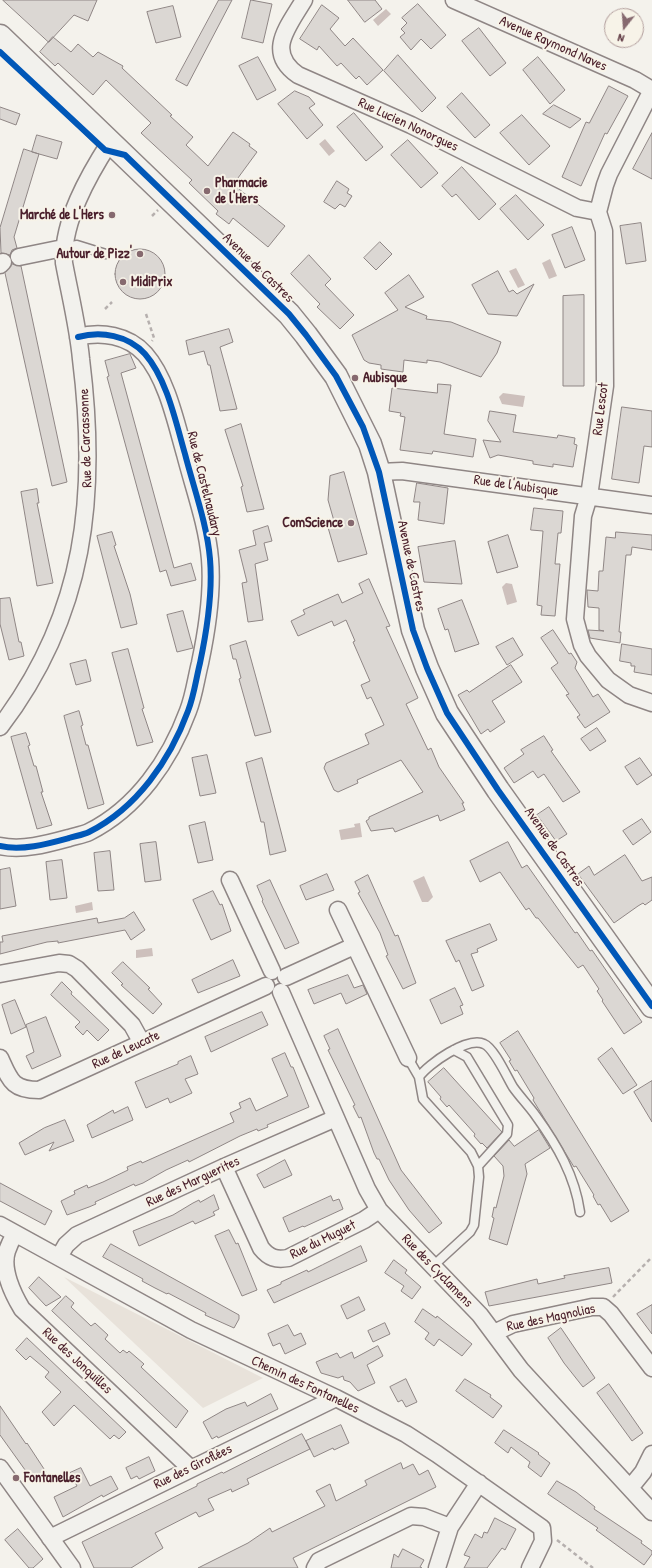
<!DOCTYPE html>
<meta charset="utf-8">
<style>
body{margin:0}
#map{position:relative;width:652px;height:1568px;overflow:hidden;background:#f4f2ec;font-family:"Patrick Hand",sans-serif}
canvas{display:block}
.north{position:absolute;left:604px;top:8px;width:40px;height:40px;box-sizing:border-box;background:#f7f3e8;border:1px solid #b29e9c;border-radius:50%;rotate:197deg;font-size:11px;font-weight:700;line-height:16px;text-align:center;color:#4a1f2b}
.north::after{content:'';display:block;margin:auto;width:14px;height:18px;background:#86696f;clip-path:polygon(50% 0,100% 100%,50% 72%,0 100%)}
</style>
<div id="map">
<canvas width="652" height="1568"></canvas>
<div class="north">N</div>
</div>
<script>
const c = document.querySelector('canvas').getContext('2d');
c.lineJoin = 'round';
function fillPath(path, color) { c.fillStyle = color; c.fill(path, 'evenodd'); }
function strokePath(path, color, width, dash) { c.strokeStyle = color; c.lineWidth = width; c.lineCap = dash ? 'butt' : 'round'; c.setLineDash(dash || []); c.stroke(path); }
function label(font, color, halo, rows, align = 'center') {
  c.font = font + ' "Patrick Hand",sans-serif'; c.lineWidth = 4; c.setLineDash([]); c.textBaseline = 'middle'; c.strokeStyle = halo; c.fillStyle = color; for (const [text, x, y, turn = 0] of rows) {
    c.save(); c.translate(x, y); c.rotate((+turn || 0) * Math.PI / 180); c.textAlign = isNaN(turn) ? turn : align; if (halo) c.strokeText(text, 0, 0); c.fillText(text, 0, 0); c.restore();
  }
}
fillPath(new Path2D(`
 M64 1277 263 1378 203 1408Z`), '#e8e2da');
fillPath(new Path2D(`
 M386 9 391 14 378 26 373 20Z
 M325 139 335 151 329 156 319 144Z
 M550 259 557 276 549 279 542 263Z
 M516 268 525 285 518 288 509 271Z
 M503 393 525 396 523 407 502 404 499 397Z
 M506 583 512 584 517 602 507 605 502 587Z
 M360 823 362 837 341 840 339 830 355 827 354 824Z
 M424 876 433 897 428 902H422L413 881Z
 M92 902 93 910 76 913 75 906Z
 M152 948 153 956 136 958V950Z`), '#cdc0bc');
const building = new Path2D(`
 M3 0H97L88 21 74 15 49 42Z
 M219 0H232L187 86 176 80Z
 M251 0 272 4 263 43 242 38Z
 M348 0H375L382 9 365 22Z
 M418 4 446 35 431 49 421 39 411 50 400 37 405 33 401 29 407 23 402 18Z
 M322 5 339 18 330 29 345 46 353 38 383 70 367 85 359 76 356 79 341 63 337 66 319 46 317 50 300 39Z
 M173 6 181 37 156 43 147 12Z
 M479 28 506 63 490 76 462 41Z
 M53 37 71 52 78 44 93 57 98 52 123 66 122 68 172 115 170 116 193 137 186 145 208 166 233 132 250 144 249 146 257 152 235 182 241 187 239 189 285 226 268 247 233 218 229 224 216 214 218 211 189 183 192 180 141 133 151 123 106 80 93 95 58 63 55 66 40 52Z
 M398 55 436 98 422 112 384 71Z
 M258 57 276 90 257 100 239 66Z
 M538 57 565 90 550 104 523 70Z
 M609 86 628 96 607 134 605 133 581 186 562 177 586 122 589 123Z
 M295 91 309 97 315 104 309 108 323 125 307 139 278 104Z
 M462 93 490 125 475 138 447 107Z
 M554 105 581 119 570 128 543 114Z
 M0 107 20 114 16 125 0 119Z
 M354 113 383 147 366 161 337 127Z
 M522 115 550 146 529 165 500 133Z
 M652 133V179L633 169Z
 M37 135 62 142 57 159 32 152Z
 M408 140 438 173 421 188 391 155Z
 M24 149 39 154 14 237 17 248 12 250 10 255 1 253 0 228Z
 M462 167 496 204 479 220 456 194 452 197 442 186Z
 M337 181 349 189 347 193 352 196 345 207 340 204 335 209 324 202Z
 M516 195 544 225 528 240 500 209Z
 M641 223 646 261 626 264 620 226Z
 M572 227 585 260 565 268 552 235Z
 M380 242 392 254 376 270 364 258Z
 M115 274a25 25 0 1 1 50 0a25 25 0 1 1-50 0Z
 M309 255 331 279 325 285 354 315 340 329 317 307 320 304 291 274Z
 M12 264 21 266 67 482 52 486 5 273Z
 M498 271 509 292 513 290 517 294 534 284 517 316 488 314 472 285Z
 M409 275 424 297 405 307 427 316 426 319 451 322 501 342 497 353 481 377 440 362 427 360V363L404 360 403 372 381 369V365L369 363 364 360 352 335 398 310 385 293Z
 M584 295V386H563V296Z
 M229 329 233 342 220 347 237 409 220 411 210 365H208L204 351 189 355 186 341Z
 M130 354 136 368 121 373 174 568 191 563 196 580 171 586 166 570 160 572 107 377 109 376 105 361Z
 M438 384 451 385 444 434 476 439 473 457 433 451 432 454 400 450 405 417 400 416 401 413 389 411 392 388 437 393Z
 M622 407 652 411V447L644 446 639 483 612 479Z
 M490 411 516 415 513 432 557 438 558 435 575 438 574 444 577 445 573 467 553 464V467L533 464V461L498 455 490 458 483 440 501 442 488 421Z
 M241 424 264 509 247 512 241 487 243 486 225 430Z
 M344 472 367 554 338 562 327 524 334 521 328 500 330 476Z
 M417 483 448 488 444 524 418 520 420 502H414Z
 M37 489 39 503H37L53 583 37 586 21 492Z
 M534 508 563 511 561 533H558L555 564H560L555 616 541 615 542 606 537 605 543 531 531 530Z
 M268 526 272 541 264 543 268 560 255 564 263 620 248 622 242 583 247 582 239 550 256 545 253 531Z
 M112 532 116 545 114 546 130 594 137 624 121 628 97 536Z
 M616 532 652 535V550L632 547 631 555H626L619 632H621L620 643 590 638 588 630 604 631 599 630V608L588 607 587 590 598 591 599 571H603L606 537 615 538Z
 M508 535 518 567 497 573 488 542Z
 M455 541 462 584 424 582 418 547Z
 M369 579 390 626 386 627 418 698 406 704 428 750 431 748 439 767 464 803H462L465 810 440 821 438 815 395 832 393 828 371 831 366 821 369 819V817L423 792 401 760 357 780 358 783 338 792 334 790 324 768 326 763 369 744 365 734 384 725 371 697 367 699 361 685 370 681 353 642 355 641 346 620 334 626 332 621 298 636 291 621 305 614 303 610 338 594 342 603 363 593 359 584Z
 M10 598 19 642H21L24 656 9 660 0 624V599Z
 M462 600 479 644 455 652 448 629 445 630 438 609Z
 M183 611 193 648 177 652 167 615Z
 M553 630 569 654 571 653 577 662 575 668 593 697 598 694 610 712 585 728 577 717 580 715 566 695 569 694 551 668 558 663 541 638Z
 M513 638 523 655 507 665 496 647Z
 M246 641 271 732 255 736 239 679 241 678 236 659H233L230 646Z
 M622 644 652 649V675L634 672 635 666H631V663L620 661Z
 M128 649 144 708 142 709 153 742 137 746 112 653Z
 M86 660 91 681 76 685 70 664Z
 M511 665 522 682 492 701 505 722 490 732 488 729 481 734 458 695 467 690 469 692Z
 M79 711 83 725 81 726 86 745H88L104 804 88 809 64 716Z
 M597 728 606 741 590 751 581 739Z
 M26 733 30 745 28 746 34 766H36L43 792H41L52 825 37 829 11 737Z
 M544 736 553 750 551 751 580 792 563 802 544 774 538 778 533 771 514 783 504 768 524 754 521 750Z
 M207 755 216 793 200 796 192 758Z
 M262 758 286 851 270 855 264 822H261L246 763Z
 M640 758 652 775 637 785 625 767Z
 M549 807 567 834 556 841 537 815Z
 M642 819 651 832 633 845 623 831Z
 M205 822 213 860 198 863 189 826Z
 M156 842 161 880 145 882 140 844Z
 M508 842 522 868 527 865 575 933 577 932 590 951 592 950 642 1022 624 1034 602 1001 603 1000 597 991 599 989 583 965 578 968 538 918H536L529 908 526 910 500 872 480 882 470 861Z
 M110 851 114 890 98 891 94 853Z
 M625 855 642 881 652 877V900L645 905 643 903 638 906 614 923 578 874 589 866 594 875Z
 M62 860 67 898 50 900 46 862Z
 M10 868 16 906 0 909V870Z
 M327 874 334 890 306 900 300 886Z
 M368 875 395 936 398 935 416 983 403 989 386 956 388 955 380 933 358 893 360 892 355 882Z
 M270 880 299 943 285 949 262 901 263 900 257 886Z
 M213 891 220 905 222 904 231 931 211 940 193 900Z
 M134 912 145 930 131 940 125 930 58 943V941L47 942 0 954V942H3L2 936 97 918 98 923 124 918Z
 M490 924 497 940 477 949 478 952 471 954 484 986 472 991 459 960 456 962 446 941Z
 M233 960 240 976 198 993 192 980Z
 M123 962 150 988 148 989 162 1004 153 1014 121 985 123 984 112 973Z
 M348 975 354 988 363 985 367 994 346 1004 341 993 314 1004 308 990Z
 M62 982 72 992 71 994 109 1030 98 1041 87 1030 83 1035 75 1027 80 1022 51 995Z
 M455 988 463 1005 460 1006 463 1014 441 1024 430 1000Z
 M15 1000 26 1027 11 1034 2 1005Z
 M262 1012 268 1025 211 1052 205 1037Z
 M46 1017 61 1056 32 1069 26 1056 34 1052 26 1025Z
 M338 1029 401 1170 442 1223 429 1233 409 1210 389 1180 379 1159H377L374 1153 361 1117 359 1118 353 1106 355 1105 328 1050 330 1049 324 1036Z
 M518 1031 629 1211 611 1222 600 1204 598 1205 593 1196 594 1195 576 1166 574 1167 533 1100 534 1098 517 1070 515 1071 509 1061 511 1060 500 1043Z
 M612 1048 637 1085 623 1094 598 1059Z
 M285 1053 291 1067H293L309 1107 267 1125 268 1127 258 1131 257 1129 240 1136 189 1162 188 1160 166 1170 143 1183 135 1186 134 1184 95 1202 96 1204 89 1207 67 1215 61 1201 75 1194 74 1191 87 1185 88 1188 103 1182 128 1170 127 1167 141 1161 142 1163 234 1122 230 1113 241 1108 239 1103 250 1098 256 1111 288 1096 272 1059Z
 M191 1056 198 1074 185 1079 192 1093 170 1103 168 1098 146 1108 135 1082 178 1064V1062Z
 M444 1068 502 1132 487 1148 482 1143 481 1144 474 1136 475 1134 449 1105 447 1107 440 1099 441 1097 428 1082Z
 M652 1081V1122L634 1092Z
 M128 1107 133 1120 92 1138 87 1125 113 1110 114 1113Z
 M65 1120 74 1141 49 1151 54 1142 25 1155 19 1143 44 1128Z
 M539 1130 550 1148 525 1164 527 1174 507 1245 489 1239 494 1218 492 1217 494 1207 496 1208 504 1176 503 1166 494 1156 509 1140 514 1146Z
 M285 1160 292 1175 264 1188 257 1175Z
 M0 1183 52 1211 45 1225 0 1201Z
 M214 1195 219 1209 213 1212 215 1215 195 1224 193 1221 139 1246 133 1231 173 1215 193 1203 199 1200 200 1202Z
 M331 1196 333 1201 339 1199 343 1209 304 1227 303 1226 289 1232 283 1218Z
 M229 1230 236 1244 238 1243 257 1290 242 1296 215 1236Z
 M111 1244 239 1315V1319L234 1328 205 1315 206 1313 168 1293 167 1294 155 1288 142 1281 143 1279 103 1257Z
 M361 1246 367 1261 274 1303 267 1290 281 1284V1282L307 1270 308 1272 322 1265Z
 M394 1260 407 1270 405 1273 421 1287 412 1299 401 1291 404 1286 385 1273Z
 M609 1268 612 1283 489 1306 485 1292 537 1279 538 1284 565 1278 564 1276Z
 M39 1277 61 1297 46 1306 29 1288Z
 M66 1296 74 1303 71 1307 91 1326 95 1323 108 1335 105 1339 120 1353 123 1350 127 1353 129 1351 144 1364 141 1367 188 1411 176 1428 52 1311Z
 M359 1297 365 1310 347 1319 341 1306Z
 M652 1305V1334L637 1314Z
 M423 1309 436 1318 437 1316 472 1344 462 1356 439 1339 434 1346 425 1339 429 1333 415 1322Z
 M385 1323 390 1334 373 1342 368 1331Z
 M288 1325 294 1336 301 1333 306 1344 285 1354 280 1343 273 1346 268 1334Z
 M561 1328 595 1378 583 1387 564 1363 548 1338Z
 M27 1338 126 1432 119 1439 114 1435 110 1439 74 1405 54 1426 42 1412 61 1392 45 1377 49 1372 30 1356 26 1360 16 1350Z
 M378 1346 383 1356 367 1365 375 1383 358 1391 350 1382 344 1380 343 1376 338 1378 321 1373 316 1362 337 1353 340 1358 352 1352 354 1358Z
 M406 1379 417 1402 406 1407 402 1400 398 1402 390 1387Z
 M465 1379 491 1395 490 1397 502 1406 493 1418 456 1391Z
 M609 1384 643 1433 632 1441 597 1393Z
 M271 1394 278 1409 218 1438 217 1436 212 1439 203 1422 226 1409 245 1402 247 1406Z
 M0 1406 26 1444 27 1443 46 1472 33 1481 0 1435Z
 M341 1425 349 1443 334 1450 333 1448 314 1457 306 1441Z
 M504 1430 539 1453 538 1454 550 1463 541 1477 528 1467 530 1462 521 1455 511 1447 508 1453 495 1443Z
 M302 1434 310 1449 247 1479 249 1484 232 1492 231 1489 208 1499 214 1510 199 1517 196 1512 155 1533 163 1548 131 1568H94L82 1542 197 1486V1484L222 1472 223 1473Z
 M149 1457 155 1471 139 1479 137 1476 131 1479 126 1468Z
 M401 1463 403 1469 413 1464 419 1475 428 1470 436 1487 293 1558 298 1568H198L248 1543 270 1528 272 1532 325 1506 316 1491 330 1484 336 1501 367 1485 365 1481Z
 M81 1468 90 1486 111 1476 118 1489 103 1497 102 1495 63 1517 54 1497 77 1486 70 1473Z
 M557 1481 576 1492 595 1507 594 1509 642 1541 641 1543 652 1551V1554L644 1565 596 1530 598 1528 548 1494Z
 M495 1518 516 1529 505 1550 502 1548 487 1568H464L470 1557 464 1555 475 1534 482 1538 484 1532 487 1533Z
 M18 1529 43 1559 33 1568H29L5 1540Z
 M403 1549 424 1560 420 1567 422 1568H391L394 1554 398 1557Z`);
fillPath(building, '#dbd7d3');
strokePath(building, '#8f8685', 1);
const lane = new Path2D(`
 M63 248 77 245 106 254
 M454 1050 467 1057 508 1125 507 1134 478 1166
 M408 1058 419 1077
 M433 1266 470 1232 474 1225 479 1177 478 1166 471 1152 423 1099 419 1077C428 1064 468 1036 484 1044 494 1048 507 1077 513 1087 520 1097 529 1106 536 1116 557 1145 575 1176 580 1212`);
const street = new Path2D(`
 M304 0C288 27 265 52 298 75L411 125 577 208 598 212
 M454 0 635 80 652 90
 M652 90 609 174 605 185 598 212 604 231 605 386 589 496 583 516 575 619 582 645 588 656 608 680 629 695 652 703
 M19 257 63 248
 M0 265 3 262
 M379 472 402 471 652 505
 M0 727C86 614 98 495 81 359 78 327 70 295 64 263 62 222 88 176 110 142
 M0 846C22 851 47 844 69 838 75 836 83 835 89 832 137 808 170 760 188 711 194 696 196 679 200 663 207 630 213 594 210 559 207 524 194 489 185 454 176 423 167 379 145 354 128 335 101 331 78 337
 M230 880 272 971
 M338 910 408 1058
 M0 974 59 963 69 964 77 969 132 1025 142 1043
 M286 977 354 946
 M281 992 367 1189 379 1210 480 1315 521 1370 652 1512
 M0 1058C10 1080 12 1090 39 1090L266 986
 M224 1167 261 1248C269 1258 276 1260 288 1258L364 1220 379 1210
 M0 1225 191 1330 336 1398 406 1434 437 1454 542 1528 543 1541 530 1568
 M15 1234C12 1239 9 1245 7 1251 1 1269 13 1294 22 1309L190 1468
 M59 1257 66 1245 77 1235 224 1167 336 1118
 M494 1333 513 1324 592 1307H603L611 1314 652 1368
 M0 1468 72 1568
 M630 1488 643 1472 652 1454
 M50 1538 336 1398
 M315 1568 319 1561 411 1516 424 1517 450 1527
 M437 1568 450 1527 479 1483`);
const primary = new Path2D(`
 M0 36 289 314 306 335 336 376 370 444 379 472 413 630 427 668 447 713 498 790 652 1006`);
strokePath(lane, '#8f8685', 11);
strokePath(street, '#8f8685', 19);
strokePath(primary, '#8f8685', 25);
strokePath(new Path2D(`
 M152 216 158 210
 M105 309 112 302
 M146 314 154 338 152 341
 M613 1297 652 1257
 M557 1540 593 1568`), '#b6b0ae', 2.5, [4, 3]);
strokePath(lane, '#f2f1ed', 8);
strokePath(street, '#f2f1ed', 16);
strokePath(primary, '#f2f1ed', 22);
strokePath(new Path2D(`
 M0 52 105 150 125 155 289 314 306 335 336 376 363 427 379 472 413 630 427 668 447 713 498 790 652 1006
 M0 846C22 851 47 844 69 838 75 836 83 835 89 832 137 808 170 760 188 711 194 696 196 679 200 663 207 630 213 594 210 559 207 524 194 489 185 454 176 423 167 379 145 354 128 335 101 331 78 337`), '#0057b8', 6);
for (const [x, y, r, color] of [
 [207,191,4,"#86696f"],
 [112,215,4,"#86696f"],
 [140,254,4,"#86696f"],
 [123,282,4,"#86696f"],
 [355,378,4,"#86696f"],
 [351,523,4,"#86696f"],
 [16,1478,4,"#86696f"]
]) { const dot = new Path2D(); dot.arc(x, y, r, 0, 2 * Math.PI); c.fillStyle = color; c.fill(dot); strokePath(dot, '#f7f3e8', 1.5); }
label('14px', '#4a1f2b', '#f7f3e8', [
 ["Avenue Raymond Naves",553,44,24],
 ["Rue Lucien Nonorgues",408,125,25],
 ["Avenue de Castres",258,268,44],
 ["Rue Lescot",601,409,-83],
 ["Rue de Carcassonne",86,438,-92],
 ["Rue de Castelnaudary",204,484,76],
 ["Rue de l'Aubisque",516,486,8],
 ["Avenue de Castres",411,566,78],
 ["Avenue de Castres",554,847,55],
 ["Rue de Leucate",126,1050,-25],
 ["Rue des Marguerites",193,1182,-25],
 ["Rue du Muguet",323,1240,-26],
 ["Rue des Cyclamens",437,1271,46],
 ["Rue des Magnolias",551,1318,-12],
 ["Rue des Jonquilles",77,1361,43],
 ["Chemin des Fontanelles",305,1385,25],
 ["Rue des Giroflées",193,1467,-26]
]);
label('bold 14px', '#4a1f2b', '#f7f3e8', [
 ["Pharmacie",215,183],
 ["de l'Hers",215,199],
 ["Marché de L'Hers",104,215,"right"],
 ["Autour de Pizz'",132,254,"right"],
 ["MidiPrix",131,282],
 ["Aubisque",363,378],
 ["ComScience",343,523,"right"],
 ["Fontanelles",24,1478]
], 'left');
</script>
